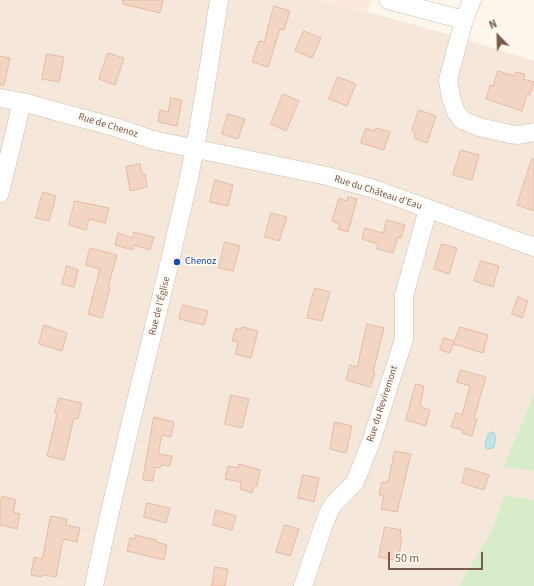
<!DOCTYPE html>
<meta charset="utf-8">
<style>
body{margin:0}
#map{position:relative;width:534px;height:586px;overflow:hidden;background:#fdf6ec;font-family:"Source Sans 3",sans-serif}
canvas{display:block}
.north{position:absolute;left:478px;top:16px;width:40px;height:40px;-webkit-text-stroke:3px #fffaf3;paint-order:stroke;rotate:337deg;font-size:11px;font-weight:700;line-height:16px;text-align:center;color:#7a5c4d}
.north::after{content:'';display:block;margin:auto;width:14px;height:18px;background:#7a5c4d;clip-path:polygon(50% 0,100% 100%,50% 72%,0 100%)}
.scale{position:absolute;left:388px;top:552px;width:95px;height:18px;box-sizing:border-box;border:2px solid #7a5c4d;border-top:0;padding-left:5px;font-size:12px;line-height:14px;white-space:nowrap;color:#7a5c4d;-webkit-text-stroke:3px #fffaf3;paint-order:stroke}
</style>
<div id="map">
<canvas width="534" height="586"></canvas>
<div class="north">N</div>
<div class="scale">50 m</div>
</div>
<script>
const c = document.querySelector('canvas').getContext('2d');
c.lineJoin = 'round';
function fillPath(path, color) { c.fillStyle = color; c.fill(path, 'evenodd'); }
function strokePath(path, color, width, dash) { c.strokeStyle = color; c.lineWidth = width; c.lineCap = dash ? 'butt' : 'round'; c.setLineDash(dash || []); c.stroke(path); }
function label(font, color, halo, rows, align = 'center') {
  c.font = font + ' "Source Sans 3",sans-serif'; c.lineWidth = 3.5; c.setLineDash([]); c.textBaseline = 'middle'; c.strokeStyle = halo; c.fillStyle = color; for (const [text, x, y, turn = 0] of rows) {
    c.save(); c.translate(x, y); c.rotate((+turn || 0) * Math.PI / 180); c.textAlign = isNaN(turn) ? turn : align; if (halo) c.strokeText(text, 0, 0); c.fillText(text, 0, 0); c.restore();
  }
}
fillPath(new Path2D(`
 M0 0H316L368 12 462 38 534 61V394L503 466 534 471V500L504 495 493 528 459 586H0Z`), '#f5e8da');
fillPath(new Path2D(`
 M316 0H371L368 12Z`), '#fde8e0');
fillPath(new Path2D(`
 M534 394V471L503 467Z
 M504 495 534 500V586H459L493 528Z`), '#d8ecc9');
const water = new Path2D(`
 M492 432 494 433 496 437 494 447 490 449 486 448 485 445 488 434Z`);
fillPath(water, '#bfe3e8');
strokePath(water, '#a5d3da', 1);
const building = new Path2D(`
 M123 0H163L160 13 123 4Z
 M274 6 290 11 284 30 280 29 268 67 252 62 259 41 264 42Z
 M304 31 321 38 312 58 295 51Z
 M108 53 124 58 115 85 99 79Z
 M47 54 64 57 59 82 42 79Z
 M0 56 10 58 4 85H0Z
 M498 71 514 76 516 72 525 74 523 79 534 82 530 95 527 94 522 111 486 99 490 85 493 86Z
 M338 77 356 84 347 106 329 99Z
 M283 94 299 101 286 131 271 124Z
 M171 98 182 100 177 126 158 122 160 110 168 112Z
 M419 110 436 116 427 143 414 138 415 133 412 131Z
 M228 114 245 119 238 139 222 134Z
 M366 128 375 131 376 128 390 132 384 150 361 143Z
 M461 150 479 155 472 180 453 175Z
 M532 159H534V211L517 205Z
 M140 164 142 174H145L147 187 130 191 126 167Z
 M215 180 233 185 228 206 210 202Z
 M43 192 56 196 49 221 36 218Z
 M348 197 357 199 348 232 338 229 340 224 332 221 339 198 347 201Z
 M75 201 109 208 105 223 89 219 86 230 69 225Z
 M271 213 287 217 279 241 265 237Z
 M387 220 405 225 401 238 398 237 393 253 377 249 378 244 362 239 365 228 383 233Z
 M134 232 154 237 150 250 134 245 133 250 115 245 118 233 132 238Z
 M225 242 240 246 233 271 219 268Z
 M442 244 457 248 449 274 434 269Z
 M90 248 117 255 108 287 110 288 102 318 88 314 100 269 86 265Z
 M481 261 499 266 493 287 474 281Z
 M67 266 78 270 74 287 62 284Z
 M315 288 330 292 322 321 307 318Z
 M518 297 528 301 522 318 512 314Z
 M183 305 208 311 204 325 179 319Z
 M367 324 384 328 373 372 375 373 370 387 346 380 350 365 357 367Z
 M44 325 67 333 62 351 39 344Z
 M242 327 258 331 251 358 235 354 238 342 232 341 236 328 241 330Z
 M460 327 488 335 483 353 454 344Z
 M444 338 454 341 450 353 440 350Z
 M461 370 486 377 474 418 477 419 472 436 462 433 463 430 451 427 456 413 462 415 470 386 457 382Z
 M416 384 424 386 420 406 423 407V408L430 410 426 426 406 420Z
 M231 395 249 399 242 428 225 424Z
 M59 398 82 403 78 419 74 418 64 460 47 456 57 414 55 413Z
 M154 417 174 422 171 437 162 435 158 454 172 456 170 466 161 465 160 468 155 467 153 481 143 480Z
 M335 422 352 426 346 453 330 449Z
 M395 451 411 454 397 512 381 509 384 496 379 495 382 482 386 483V481H388Z
 M239 464 260 470 257 486H254L252 493 240 489 241 482 225 479 228 466 238 468Z
 M466 468 489 475 484 490 462 483Z
 M303 475 319 478 314 502 298 498Z
 M2 496 16 500 13 512 20 514 17 529 0 525V505Z
 M147 503 170 508 166 523 144 517Z
 M216 510 236 516 232 530 213 525Z
 M51 516 67 519 66 525 80 528 77 542 63 539 56 577 43 575 42 577 31 575 34 557 42 559Z
 M285 525 299 529 290 556 276 552Z
 M385 527 401 530 400 537H402L398 561 379 557Z
 M135 535 156 540V542L167 545 164 560 127 551 130 538 135 539Z
 M215 567 228 569 225 586H212Z`);
fillPath(building, '#f3d5c3');
strokePath(building, '#e6bba3', 1);
const minor = new Path2D(`
 M388 0 464 20
 M472 0 464 20 448 80 451 98 456 112 462 120 479 127 510 134 518 135 534 132
 M0 98 22 102 118 128 153 140 327 176 371 188 534 247
 M0 193 22 102
 M94 586C122 448 160 311 190 173 202 116 210 58 219 0
 M303 586 323 527 329 512 333 505 355 482 371 442 404 339V296L428 209`);
strokePath(minor, '#d1beb0', 19);
strokePath(minor, '#fff', 18);
for (const [x, y, r, color] of [
 [177,262,4,"#1a4fb4"]
]) { const dot = new Path2D(); dot.arc(x, y, r, 0, 2 * Math.PI); c.fillStyle = color; c.fill(dot); strokePath(dot, '#fffaf3', 1.5); }
label('10px', '#7a5c4d', '#fffaf3', [
 ["Rue de Chenoz",108,126,17],
 ["Rue du Château d'Eau",378,193,18],
 ["Rue de l'Église",160,306,-76],
 ["Rue du Reviremont",383,404,-72]
]);
label('10px', '#164399', '#fffaf3', [
 ["Chenoz",185,262]
], 'left');
</script>
